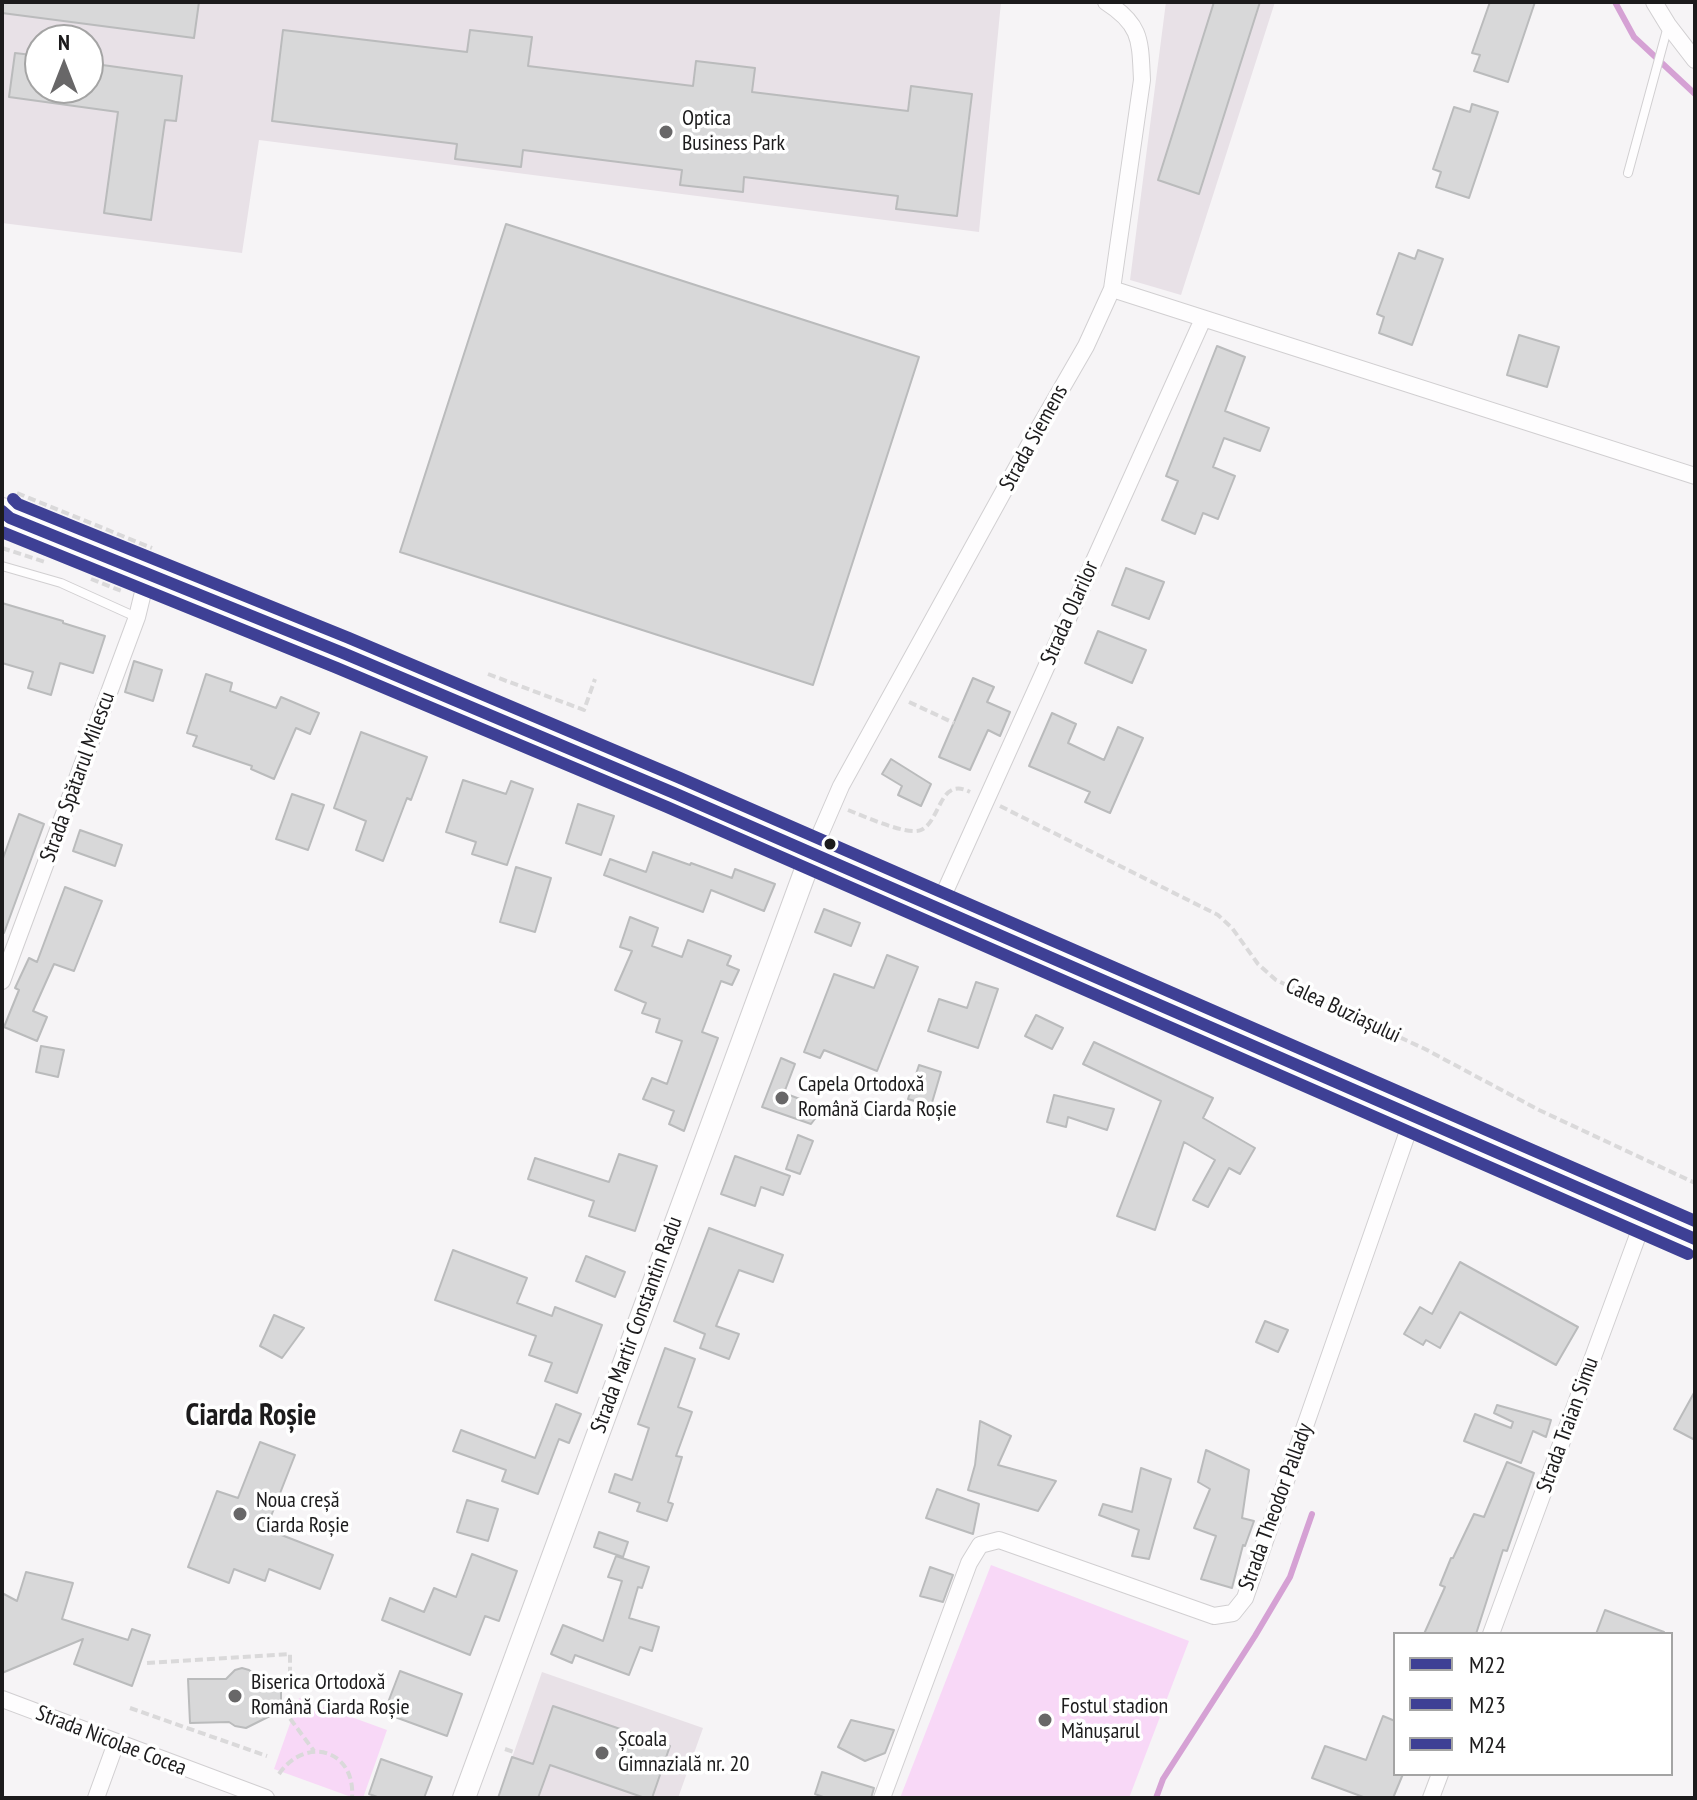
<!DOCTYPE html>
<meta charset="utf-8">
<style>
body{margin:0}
#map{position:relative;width:1697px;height:1800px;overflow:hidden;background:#f6f4f6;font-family:"PT Sans Narrow",sans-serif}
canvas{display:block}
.frame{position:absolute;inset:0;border:4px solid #1c1b1c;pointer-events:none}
.legend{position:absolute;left:1393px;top:1632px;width:280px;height:144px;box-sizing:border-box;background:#fff;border:2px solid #a4a4a4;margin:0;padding:10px 14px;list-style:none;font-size:24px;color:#1c1b1c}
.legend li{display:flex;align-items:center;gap:16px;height:40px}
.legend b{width:40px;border:2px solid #a4a4a4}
.north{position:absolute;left:24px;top:24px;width:80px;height:80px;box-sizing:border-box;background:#fff;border:2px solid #a4a4a4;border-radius:50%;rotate:0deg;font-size:22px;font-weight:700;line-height:32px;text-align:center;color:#1c1b1c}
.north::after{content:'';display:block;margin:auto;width:28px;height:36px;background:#686768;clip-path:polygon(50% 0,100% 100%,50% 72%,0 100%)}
</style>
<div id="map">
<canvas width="1697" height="1800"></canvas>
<div class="frame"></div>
<ul class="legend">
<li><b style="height:10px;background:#3e4095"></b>M22</li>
<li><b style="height:10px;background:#3e4095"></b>M23</li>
<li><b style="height:10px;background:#3e4095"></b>M24</li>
</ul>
<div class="north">N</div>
</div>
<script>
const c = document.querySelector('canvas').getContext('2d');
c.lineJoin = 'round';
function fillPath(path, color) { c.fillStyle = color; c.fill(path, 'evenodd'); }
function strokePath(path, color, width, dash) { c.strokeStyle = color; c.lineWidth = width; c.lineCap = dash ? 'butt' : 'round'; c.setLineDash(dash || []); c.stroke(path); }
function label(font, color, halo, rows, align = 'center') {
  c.font = font + ' "PT Sans Narrow",sans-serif'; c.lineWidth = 7; c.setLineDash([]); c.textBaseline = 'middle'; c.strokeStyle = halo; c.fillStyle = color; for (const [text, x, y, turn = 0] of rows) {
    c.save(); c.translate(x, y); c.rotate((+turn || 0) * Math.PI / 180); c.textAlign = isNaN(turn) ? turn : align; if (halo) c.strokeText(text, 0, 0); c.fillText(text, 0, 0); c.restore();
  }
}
fillPath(new Path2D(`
 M2 2H1001L979 232 259 140 242 253 2 223ZM40 40H88V88H40Z
 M1166 2H1275L1181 295 1130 280Z
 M542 1672 703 1728 678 1798H498Z`), '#e8e1e7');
fillPath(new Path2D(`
 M991 1565 1189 1641 1129 1798H900Z
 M299 1698 387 1730 363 1798H354L274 1769Z`), '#f8d8f7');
strokePath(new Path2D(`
 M1615 2 1634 37 1695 94
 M1156 1798 1163 1779 1255 1636 1290 1577 1312 1514`), '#d5a1d4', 6);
const building = new Path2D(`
 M2 2H199L194 38 2 13Z
 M1214 2H1260L1199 194 1158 180Z
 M1490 2H1535L1508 82 1474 71 1480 55 1472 53Z
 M283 30 467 52 470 30 532 37 528 66 693 86 696 61 755 68 752 92 908 111 911 86 972 94 957 216 896 209 898 196 744 177 743 192 680 185 682 170 523 150 521 167 455 159 457 144 272 121Z
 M15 53 40 56V88H88V63L182 76 176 121 165 120 151 220 104 213 118 112 9 97Z
 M1472 104 1498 112 1469 198 1436 187 1441 172 1433 169 1454 107 1470 112Z
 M506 224 919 357 813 685 400 552Z
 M1418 250 1443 259 1412 345 1379 333 1384 317 1377 314 1399 253 1415 259Z
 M1519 335 1559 347 1547 387 1507 375Z
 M1217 346 1245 357 1225 411 1269 428 1260 451 1224 438 1213 467 1235 476 1218 519 1203 513 1195 534 1162 520 1178 481 1166 476Z
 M1126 568 1164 582 1149 619 1112 605Z
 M2 603 63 621V623L105 636 93 673 60 663 51 695 28 688 33 672 2 663Z
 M1098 631 1146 650 1132 683 1085 663Z
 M134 661 162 670 153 701 125 692Z
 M206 674 232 683 230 691 276 708 281 697 319 713 310 734 296 728 274 779 251 769 252 766 193 746 197 736 187 733Z
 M973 678 994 687 987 702 1010 712 1000 736 988 730 970 770 939 757Z
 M1052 713 1076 724 1068 743 1104 760 1118 727 1143 738 1110 813 1085 802 1090 792 1029 766Z
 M361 732 427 757 411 800 407 798 383 861 356 850 366 821 334 808Z
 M891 759 931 784 921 806 898 795 902 786 882 774Z
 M463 780 506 794 511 781 533 789 507 865 472 854 476 842 446 832Z
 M292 794 324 805 308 850 276 839Z
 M578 804 614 816 601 855 566 843Z
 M19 814 44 824 4 933H2V861Z
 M80 830 122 845 115 866 73 851Z
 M653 852 690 865 691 863 732 878 735 869 775 884 764 911 711 890 703 912 604 875 610 859 646 872Z
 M516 867 551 878 535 932 500 922Z
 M65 887 102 901 74 971 54 964 33 1011 47 1017 37 1041 4 1027 19 990 15 988 29 958 37 962Z
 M824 909 860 923 851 946 815 932Z
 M630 917 658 928 652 946 682 957 688 940 731 956 727 965 739 970 732 985 721 981 702 1032 718 1038 684 1131 669 1124 674 1111 643 1099 652 1078 667 1084 682 1041 656 1032 660 1019 642 1013 646 1003 615 990 632 951 620 947Z
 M887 955 918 967 877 1071 824 1050 820 1058 804 1052 834 974 874 988Z
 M976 982 998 989 978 1048 928 1031 939 999 967 1008Z
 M1036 1015 1063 1028 1052 1049 1025 1036Z
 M1094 1042 1213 1098 1203 1118 1255 1148 1240 1174 1229 1168 1208 1207 1193 1200 1215 1160 1184 1142 1155 1230 1117 1216 1161 1101 1083 1064Z
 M41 1046 64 1050 58 1077 36 1072Z
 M781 1058 795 1064 784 1093 813 1104 817 1109V1116L811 1124 762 1107Z
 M919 1065 941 1072 931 1106 908 1099Z
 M1054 1095 1114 1109 1107 1130 1068 1117 1066 1127 1047 1122Z
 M798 1135 813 1141 800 1174 786 1169Z
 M619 1154 657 1166 635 1231 589 1216 594 1201 528 1179 535 1158 609 1182Z
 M735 1156 790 1176 783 1195 761 1187 755 1206 721 1194Z
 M709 1228 783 1255 773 1282 739 1270 716 1326 739 1334 729 1359 700 1348 705 1334 674 1321Z
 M453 1250 527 1278 517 1303 552 1316 555 1307 602 1325 577 1393 545 1381 552 1363 529 1355 536 1336 435 1300Z
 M586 1256 625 1272 615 1297 576 1281Z
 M1460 1262 1578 1327 1556 1365 1460 1312 1440 1348 1426 1340 1423 1345 1404 1334 1420 1307 1432 1314Z
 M274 1315 304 1328 282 1358 260 1346Z
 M1265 1321 1288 1330 1278 1352 1256 1342Z
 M665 1348 695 1359 678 1407 692 1412 676 1456 682 1457 668 1502 673 1504 667 1521 637 1511 640 1503 609 1492 615 1474 632 1480 649 1428 638 1424Z
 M1695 1391V1440L1674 1429Z
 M556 1404 581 1414 569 1443 559 1439 538 1494 502 1481 506 1470 453 1451 461 1430 535 1458Z
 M1497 1405 1551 1420 1546 1437 1533 1431 1521 1463 1464 1441 1475 1414 1511 1428 1513 1422 1494 1413Z
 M980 1421 1011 1436 998 1465 1056 1481 1038 1511 968 1490 975 1465Z
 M260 1442 295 1455 266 1529 333 1555 320 1589 269 1569 265 1581 234 1569 229 1583 188 1567 217 1491 238 1498Z
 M1206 1450 1249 1470 1242 1518 1254 1521 1245 1546 1243 1545 1232 1588 1201 1579 1216 1536 1194 1528 1210 1489 1198 1482Z
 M1507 1462 1534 1473 1507 1551 1503 1550 1476 1634H1424L1445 1587 1440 1585 1451 1558H1453L1474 1514 1484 1517Z
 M1141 1468 1171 1479 1149 1559 1132 1556 1139 1530 1099 1515 1103 1504 1132 1512Z
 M937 1489 979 1504 973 1534 926 1518Z
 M467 1500 498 1509 488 1541 457 1532Z
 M599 1532 628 1542 623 1557 594 1547Z
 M472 1554 517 1571 499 1621 485 1616 470 1655 382 1620 390 1598 424 1612 434 1588 456 1597Z
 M616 1556 649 1567 642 1588 638 1587 629 1618 659 1627 652 1651 640 1647 629 1675 575 1655 572 1663 551 1654 563 1625 603 1641 622 1581 608 1577Z
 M930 1567 953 1575 943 1602 920 1596Z
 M26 1572 73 1583 62 1619 128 1640 132 1629 150 1635 132 1686 74 1664 83 1639 2 1673V1593L17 1601Z
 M1605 1610 1664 1632V1634H1596Z
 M242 1668 249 1670 258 1677H266L275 1682 281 1691V1701L279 1709 274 1714 246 1728 235 1726 229 1722 190 1723 188 1679H226L235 1670Z
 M400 1671 462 1694 447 1736 384 1713Z
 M553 1706 670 1746 652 1798H645L550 1765 538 1798H498L512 1757 533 1764Z
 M1383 1716 1395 1721V1774H1403L1393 1798H1366L1312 1778 1325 1746 1366 1760Z
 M851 1720 894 1730 885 1753 865 1761 838 1747Z
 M381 1759 432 1777 424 1798H380L369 1794Z
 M822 1772 874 1788 871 1798H826L815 1794Z`);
fillPath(building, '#d8d8d9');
strokePath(building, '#babbbc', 2);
const lane = new Path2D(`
 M1628 173 1668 26
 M2 566 61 583 136 617`);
const street = new Path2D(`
 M1654 2 1668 25 1695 60
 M1112 289 1695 476
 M812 853 841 786 1033 438 1086 346 1112 289 1142 80C1140 41 1142 25 1106 2
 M938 907 1203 319
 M2 981 137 617 148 572
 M1491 1634 1645 1216
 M2 1699 266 1798
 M96 1798 116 1743
 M882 1798 969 1563 980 1545 999 1540 1214 1616 1233 1613 1245 1598 1413 1117
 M1431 1798 1440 1774`);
const secondary = new Path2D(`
 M464 1798 812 853`);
const primary = new Path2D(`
 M2 511 10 518C455 694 894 887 1332 1081 1452 1135 1575 1185 1695 1239`);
strokePath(lane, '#d1cfd1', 10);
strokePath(street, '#d1cfd1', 18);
strokePath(secondary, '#d1cfd1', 24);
strokePath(primary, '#d1cfd1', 28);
strokePath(new Path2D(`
 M17 493 152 548
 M2 548 45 562
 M91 579 124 592
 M488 674 584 710 595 679
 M909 702 954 723
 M1000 806 1218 915 1232 928 1258 964 1276 980 1425 1049 1539 1110 1695 1183
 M848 810C863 816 908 836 921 830 941 821 939 776 970 792
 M147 1663 290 1654V1690
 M130 1708 267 1756
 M283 1709 314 1751
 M505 1749 514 1752
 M279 1774C306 1735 356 1750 352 1798`), '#dad9da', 4, [8, 4]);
strokePath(lane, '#fefdfe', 8);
strokePath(street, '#fefdfe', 16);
strokePath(secondary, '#fefdfe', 22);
strokePath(primary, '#fefdfe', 26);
strokePath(new Path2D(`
 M2 511 10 518 343 653 674 793 1695 1239`), '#3e4095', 12);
strokePath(new Path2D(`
 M2 532 337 668 667 807 1688 1254`), '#3e4095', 12);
strokePath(new Path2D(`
 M13 499 18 504 349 638 680 778 1695 1221`), '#3e4095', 12);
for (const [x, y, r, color] of [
 [666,132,8,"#686768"],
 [830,844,7,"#1c1b1c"],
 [782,1098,8,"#686768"],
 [240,1514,8,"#686768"],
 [235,1696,8,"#686768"],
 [1045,1720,8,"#686768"],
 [602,1753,8,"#686768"]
]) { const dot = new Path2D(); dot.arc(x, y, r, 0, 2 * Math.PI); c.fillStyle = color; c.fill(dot); strokePath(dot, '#fff', 3); }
label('22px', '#1c1b1c', '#fff', [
 ["Optica",682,119],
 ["Business Park",682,144],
 ["Capela Ortodoxă",798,1085],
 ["Română Ciarda Roșie",798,1110],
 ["Noua creșă",256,1501],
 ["Ciarda Roșie",256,1526],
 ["Biserica Ortodoxă",251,1683],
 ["Română Ciarda Roșie",251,1708],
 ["Fostul stadion",1061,1707],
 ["Mănușarul",1061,1732],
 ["Școala",618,1740],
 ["Gimnazială nr. 20",618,1765]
], 'left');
label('22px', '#1c1b1c', '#fff', [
 ["Strada Siemens",1034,438,-61],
 ["Strada Olarilor",1070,613,-66],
 ["Strada Spătarul Milescu",78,777,-70],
 ["Calea Buziașului",1343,1011,25],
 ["Strada Martir Constantin Radu",637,1325,-70],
 ["Strada Traian Simu",1568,1425,-70],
 ["Strada Theodor Pallady",1276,1507,-70],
 ["Strada Nicolae Cocea",111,1741,21]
]);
label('bold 30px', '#1c1b1c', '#fff', [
 ["Ciarda Roșie",251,1416]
]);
</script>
